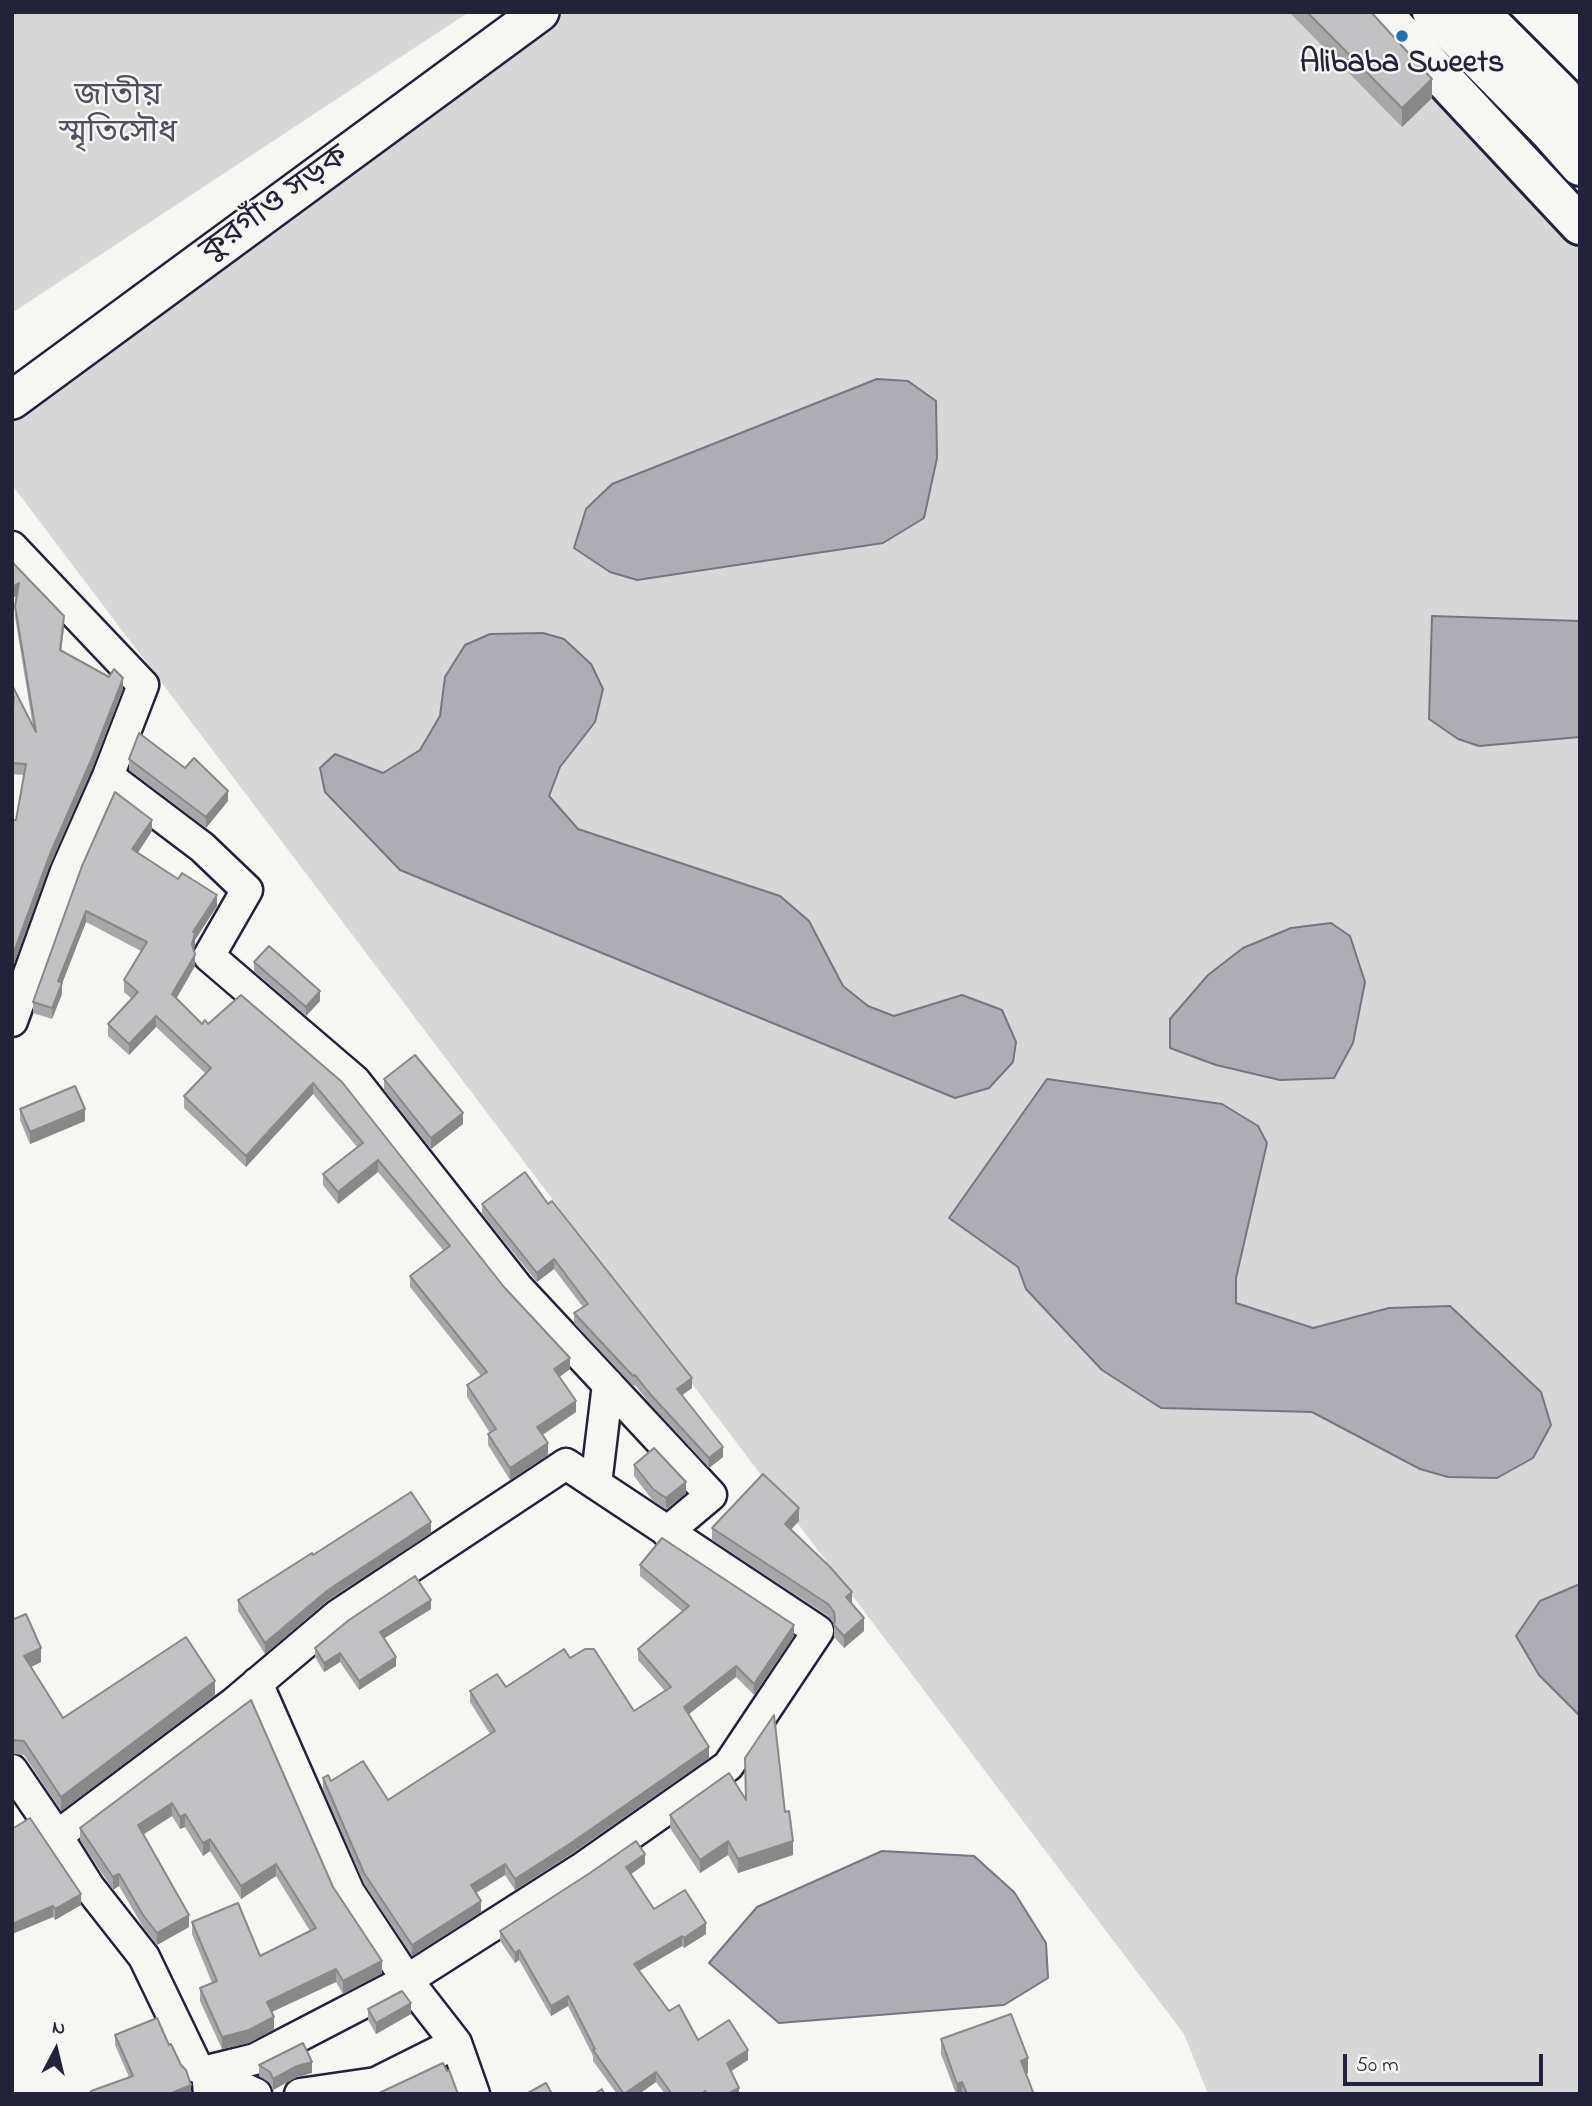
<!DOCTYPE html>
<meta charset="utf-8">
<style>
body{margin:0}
#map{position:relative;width:1592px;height:2106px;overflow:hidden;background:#f6f6f2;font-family:"Indie Flower",sans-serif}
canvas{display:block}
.frame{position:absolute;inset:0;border:14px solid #22223b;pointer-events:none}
.north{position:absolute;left:21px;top:2015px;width:70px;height:70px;-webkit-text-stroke:5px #f6f6f2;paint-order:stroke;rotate:7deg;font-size:19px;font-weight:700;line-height:28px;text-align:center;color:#22223b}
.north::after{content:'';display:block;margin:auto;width:24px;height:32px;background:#22223b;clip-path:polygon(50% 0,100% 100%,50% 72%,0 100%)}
.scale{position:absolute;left:1343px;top:2054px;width:200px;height:32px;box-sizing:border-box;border:4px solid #22223b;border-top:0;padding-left:9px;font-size:21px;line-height:24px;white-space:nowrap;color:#22223b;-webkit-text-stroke:5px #f6f6f2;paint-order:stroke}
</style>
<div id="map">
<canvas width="1592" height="2106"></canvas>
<div class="frame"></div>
<div class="north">N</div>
<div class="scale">50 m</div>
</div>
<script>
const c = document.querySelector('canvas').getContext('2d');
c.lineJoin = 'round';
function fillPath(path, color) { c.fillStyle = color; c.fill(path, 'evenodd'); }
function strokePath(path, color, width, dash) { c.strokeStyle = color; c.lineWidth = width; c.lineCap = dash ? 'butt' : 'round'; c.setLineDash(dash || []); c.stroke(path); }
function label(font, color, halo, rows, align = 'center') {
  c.font = font + ' "Indie Flower","Noto Sans Bengali",sans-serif'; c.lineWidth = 5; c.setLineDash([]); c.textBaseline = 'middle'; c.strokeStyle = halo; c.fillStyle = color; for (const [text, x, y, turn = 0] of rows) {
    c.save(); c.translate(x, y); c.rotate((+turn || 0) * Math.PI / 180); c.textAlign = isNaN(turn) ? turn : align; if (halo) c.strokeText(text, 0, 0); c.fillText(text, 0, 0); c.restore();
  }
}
fillPath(new Path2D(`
 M12 12H469L12 313Z
 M539 12H1357L1580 242V2094H1208L1184 2034 12 485V400Z`), '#d7d7d7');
const water = new Path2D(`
 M877 379 908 381 936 401 937 458 924 518 883 543 637 580 610 572 574 548 586 509 612 484Z
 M1432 616 1580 621V737L1479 746 1458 739 1429 719Z
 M543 633 564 639 591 664 603 689 595 722 560 767 549 796 578 829 780 896 809 921 843 986 868 1006 894 1016 962 995 1002 1010 1016 1042 1013 1062 989 1088 955 1098 400 870 325 792 320 768 335 754 383 773 420 750 440 716 445 677 465 645 490 634Z
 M1331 923 1350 936 1365 982 1353 1043 1334 1078 1280 1080 1216 1065 1170 1048V1019L1208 975 1243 948 1291 928Z
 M1047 1079 1222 1104 1258 1126 1267 1143 1236 1278V1303L1313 1328 1389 1308 1450 1306 1541 1392 1551 1425 1533 1458 1497 1478 1448 1477 1420 1469 1312 1412 1161 1408 1102 1370 1026 1289 1018 1267 949 1218Z
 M1580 1584V1716L1539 1675 1516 1636 1540 1601Z
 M882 1851 974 1856 1014 1892 1046 1943 1048 1978 1004 2005 779 2023 709 1963 757 1907Z`);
fillPath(water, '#adadb3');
strokePath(water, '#757583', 2);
const minor = new Path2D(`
 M12 547 143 685 108 776 66 871 12 1021
 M108 776 202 847 247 890 209 956 355 1081 518 1288 711 1495 667 1532
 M596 1484 608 1384
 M257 1683 349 1892 407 1980 456 2043 474 2094
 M12 1770 57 1836 89 1887 144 1957 197 2067 256 2094
 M57 1836 234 1703 338 1615 566 1464 818 1631 728 1766 581 1869 407 1980 255 2059 207 2071 209 2094
 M300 2094 376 2083 456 2043`);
const tertiary = new Path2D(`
 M12 400 540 12`);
const trunk = new Path2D(`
 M1381 12 1580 225
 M1432 12 1549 131 1580 166
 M1479 12 1561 94 1580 116`);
strokePath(minor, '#22223b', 35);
strokePath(tertiary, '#22223b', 42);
strokePath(trunk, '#22223b', 44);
strokePath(minor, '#f6f6f2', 30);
strokePath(tertiary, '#f6f6f2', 37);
strokePath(trunk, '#f6f6f2', 38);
fillPath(new Path2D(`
 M1289 12H1371L1432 98 1402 127Z
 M12 562 64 627 61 650 123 689 92 769 50 865 16 820 24 775 12 774 13 709 12 708V685L33 727 15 617 17 596 12 598Z
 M129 759 185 768 228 801 206 828 129 770Z
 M152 831 138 853 217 906 195 940 194 950 195 966 176 999 202 1024H208L241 995 504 1287 570 1369 559 1377 576 1412 543 1435 548 1455 510 1480 488 1445V1434L490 1433 467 1397V1385L481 1376 410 1287V1276L444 1251 378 1172 338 1204 323 1185V1174L357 1147 313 1094 246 1167 184 1108V1096L206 1074 156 1027 129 1055 108 1036V1024L132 999 124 992V980L141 951 86 922 62 983V994L52 1019 33 1013V1002L82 866Z
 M254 962 320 1001 306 1016 254 971Z
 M384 1079 463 1124 431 1149 384 1090Z
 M20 1109 85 1121 30 1144 20 1120Z
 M482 1204H548L692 1388 682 1395 723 1457 709 1468 651 1405 635 1385 633 1386 574 1323V1313L583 1307 554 1269 537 1282 482 1214Z
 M634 1465 686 1493 666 1509 653 1501 634 1476Z
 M799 1521 791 1529 852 1604 864 1631 844 1648 834 1637V1624L828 1616 712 1540V1528Z
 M431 1533 328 1600 265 1654 238 1611V1600L313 1555Z
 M640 1565 794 1636 754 1695 736 1677 688 1714 709 1758 571 1854 515 1890 505 1875 476 1893 481 1912 412 1956 364 1884 323 1789V1778L388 1800 490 1734 470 1702V1691L506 1687 570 1658 634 1711 665 1691 638 1660V1649L683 1612 640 1576Z
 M431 1609 384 1638 396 1666 359 1690 340 1662 324 1672 315 1657V1648Z
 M12 1620 41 1662 31 1667 63 1718 215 1695 61 1811 24 1755 12 1754Z
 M251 1700 333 1887 382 1973 343 1994 336 1982 272 2012 274 2029 249 2043 222 2049 200 2001V1988L212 1983 192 1934V1922L260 1956 310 1931 276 1876 241 1899 210 1851 203 1856 185 1827 180 1829 172 1816 143 1834 189 1927 157 1945 143 1927 119 1886 113 1890 80 1840V1828Z
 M746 1800 785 1812 793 1855 738 1873 728 1855 700 1873 670 1828V1815Z
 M12 1829 81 1905 55 1920 53 1917 12 1934Z
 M645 1864 630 1874 654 1909 706 1934 684 1948 682 1946 639 1971 669 2011 698 2040 748 2060 731 2071 739 2094H665L656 2082 639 2094H617L593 2061V2056L568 2006 551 2016 519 1960 515 1963 500 1941V1931Z
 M368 2009 411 2014 376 2034 368 2020Z
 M115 2035 169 2045 191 2094H91V2091L129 2077 115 2045Z
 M941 2039 1028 2073 1026 2074 1033 2094H956L941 2054Z
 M259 2065 312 2073 297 2077 273 2090 270 2083 259 2076Z`), '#a7a7a9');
fillPath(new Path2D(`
 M1432 79V98L1402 127V108Z
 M19 583V595L12 598V587Z
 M64 616V627L60 661V650Z
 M123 678V689L92 769 50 865 12 969V957L50 854Z
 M228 791V801L206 828V817Z
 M152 820V831L132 861V849Z
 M217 895V906L195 940V945L192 956V944L193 932Z
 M86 911V922L62 984V983V994L52 1019V1008L58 981Z
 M195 955V966L172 1006V994Z
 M320 991V1001L306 1016V1007Z
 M156 1016V1027L129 1055V1044Z
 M313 1083V1094L246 1167V1156Z
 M85 1109V1121L30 1144V1132Z
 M463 1113V1124L431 1149V1138Z
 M378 1160V1172L338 1204V1192Z
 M554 1259V1269L537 1282V1273Z
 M570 1358V1369L554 1381V1369Z
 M692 1378V1388L677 1399V1389Z
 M576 1401V1412L537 1438V1427Z
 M548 1443V1455L510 1480V1468Z
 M723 1447V1457L709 1468V1458Z
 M686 1482V1493L666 1509V1498Z
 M799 1508V1521L785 1536V1524Z
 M431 1522V1533L328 1600 265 1654V1643L328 1590Z
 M852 1592V1604L846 1597Z
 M431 1600V1609L380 1641V1632Z
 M864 1618V1631L844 1648V1636Z
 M794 1625V1636L754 1695V1684Z
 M41 1648V1662L24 1670V1656Z
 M340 1653V1662L324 1672V1663Z
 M396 1657V1666L359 1690V1681Z
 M736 1666V1677L684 1718V1707Z
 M215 1681V1695L61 1811V1797Z
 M709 1747V1758L571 1854 515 1890V1879Z
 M172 1803V1816L138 1838V1825Z
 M185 1814V1827L180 1829V1817Z
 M210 1839V1851L203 1856V1843Z
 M728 1841V1855L700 1873V1860Z
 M793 1841V1855L738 1873V1859Z
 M645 1854V1864L626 1878V1867Z
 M276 1864V1876L241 1899V1886Z
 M505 1864V1875L471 1896V1885Z
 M119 1874V1886L113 1890V1877Z
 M81 1894V1905L55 1920V1909Z
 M481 1901V1912L412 1956V1945Z
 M53 1906V1917L12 1934V1924Z
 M189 1915V1927L157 1945V1933Z
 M706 1923V1934L684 1948V1938Z
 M682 1936V1946L634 1974V1964Z
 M519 1950V1960L515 1963V1953Z
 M382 1961V1973L343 1994V1981Z
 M336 1969V1982L267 2014V2002Z
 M568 1996V2006L551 2016V2006Z
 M411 2003V2014L376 2034V2023Z
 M274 2017V2029L249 2043 222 2049V2037Z
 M748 2050V2060L727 2074V2063Z
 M1028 2058V2073L1021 2076V2061Z
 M312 2062V2073L297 2077 273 2090V2079L297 2066Z
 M656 2072V2082L639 2094H624Z
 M962 2082V2094H957V2084Z
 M191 2085V2094H169Z
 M739 2088V2094H727Z`), '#888889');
const building = new Path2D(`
 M1307 12H1371L1432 79 1402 108Z
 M12 562 64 616 60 650 109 677 114 669 123 678 92 758 50 854 12 957V820H16L26 764 12 763V718L14 697H12V685L36 732 15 606 19 583 12 587Z
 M139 733 185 768 194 758 228 791 206 817 129 759Z
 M115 792 152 820 132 849 178 879 182 873 217 895 193 932 195 933 192 944 195 955 172 994 202 1024 205 1020 208 1024 241 995 342 1082 504 1287 570 1358 554 1369 576 1401 537 1427 548 1443 510 1468 488 1434 496 1429 467 1385 487 1372 410 1276 450 1246 378 1160 338 1192 323 1174 363 1143 313 1083 246 1156 184 1096 211 1068 156 1016 129 1044 108 1024 138 992 124 980 147 942 86 911 58 981 62 983 52 1008 33 1002 82 866Z
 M269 946 320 991 306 1007 254 962Z
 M415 1055 463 1113 431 1138 384 1079Z
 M75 1086 85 1109 30 1132 20 1109Z
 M525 1172 548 1204 552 1201 692 1378 677 1389 723 1447 709 1458 651 1395 635 1375 633 1376 574 1313 588 1304 554 1259 537 1273 482 1204Z
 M654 1448 686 1482 666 1498 653 1489 634 1465Z
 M763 1474 799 1508 785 1524 830 1567 852 1592 846 1597 864 1618 844 1636 834 1625 835 1619 834 1612 828 1604 712 1528Z
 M411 1492 431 1522 328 1590 265 1643 238 1600 312 1553 313 1555Z
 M662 1538 794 1625 754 1684 736 1666 684 1707 709 1747 571 1843 515 1879 505 1864 471 1885 481 1901 412 1945 364 1873 323 1778 328 1775 331 1781 363 1761 388 1800 495 1731 470 1691 497 1674 506 1687 564 1649 570 1658 585 1649H594L634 1711 671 1687 638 1649 689 1606 640 1565Z
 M415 1576 431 1600 380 1632 396 1657 359 1681 340 1653 324 1663 315 1648 349 1620Z
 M26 1614 41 1648 24 1656 63 1718 186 1637 215 1681 61 1797 24 1741 12 1740V1620Z
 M251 1700 333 1887 382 1961 343 1981 336 1969 267 2002 274 2017 249 2030 222 2037 200 1988 217 1981 192 1922 238 1903 260 1956 316 1928 276 1864 241 1886 210 1839 203 1843 185 1814 180 1817 172 1803 138 1825 189 1915 157 1933 143 1915 119 1874 113 1877 80 1828Z
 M774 1715 785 1812 789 1811 793 1841 738 1859 728 1841 700 1860 670 1815 729 1773 746 1800 745 1758Z
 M30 1818 81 1894 55 1909 53 1906 12 1924V1829Z
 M636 1841 645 1854 626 1867 654 1909 685 1890 706 1923 684 1938 682 1936 634 1964 669 2011 679 2005 698 2040 729 2020 748 2050 727 2063 739 2088 727 2094H707L705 2091 701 2094H672L656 2072 624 2094 593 2050 595 2049 568 1996 551 2006 519 1950 515 1953 500 1931 590 1873Z
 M402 1991 411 2003 376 2023 368 2009Z
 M1011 2014 1028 2058 1021 2061 1033 2092 1028 2094H967L962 2082 957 2084 941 2039Z
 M157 2018 169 2045 171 2044 181 2065 186 2070 191 2085 169 2094H92L91 2091 133 2076 115 2035Z
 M303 2043 312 2062 297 2066 273 2079 270 2072 259 2065Z
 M443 2063 447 2071 449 2070 458 2094H377Z
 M546 2083 552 2094H526Z
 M602 2089 604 2094H594Z`);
fillPath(building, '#c2c2c4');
strokePath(building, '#888889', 2);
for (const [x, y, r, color] of [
 [1402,36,7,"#1f6fb2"]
]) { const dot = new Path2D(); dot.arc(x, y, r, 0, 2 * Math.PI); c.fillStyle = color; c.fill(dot); strokePath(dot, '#f6f6f2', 2.5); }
label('bold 32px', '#22223b', '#f6f6f2', [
 ["Alibaba Sweets",1402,66]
]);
label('32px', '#4f4f62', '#f6f6f2', [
 ["জাতীয়",118,99],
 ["স্মৃতিসৌধ",118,136]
]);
label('32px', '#22223b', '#f6f6f2', [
 ["কুরগাঁও সড়ক",276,206,-36]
]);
</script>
